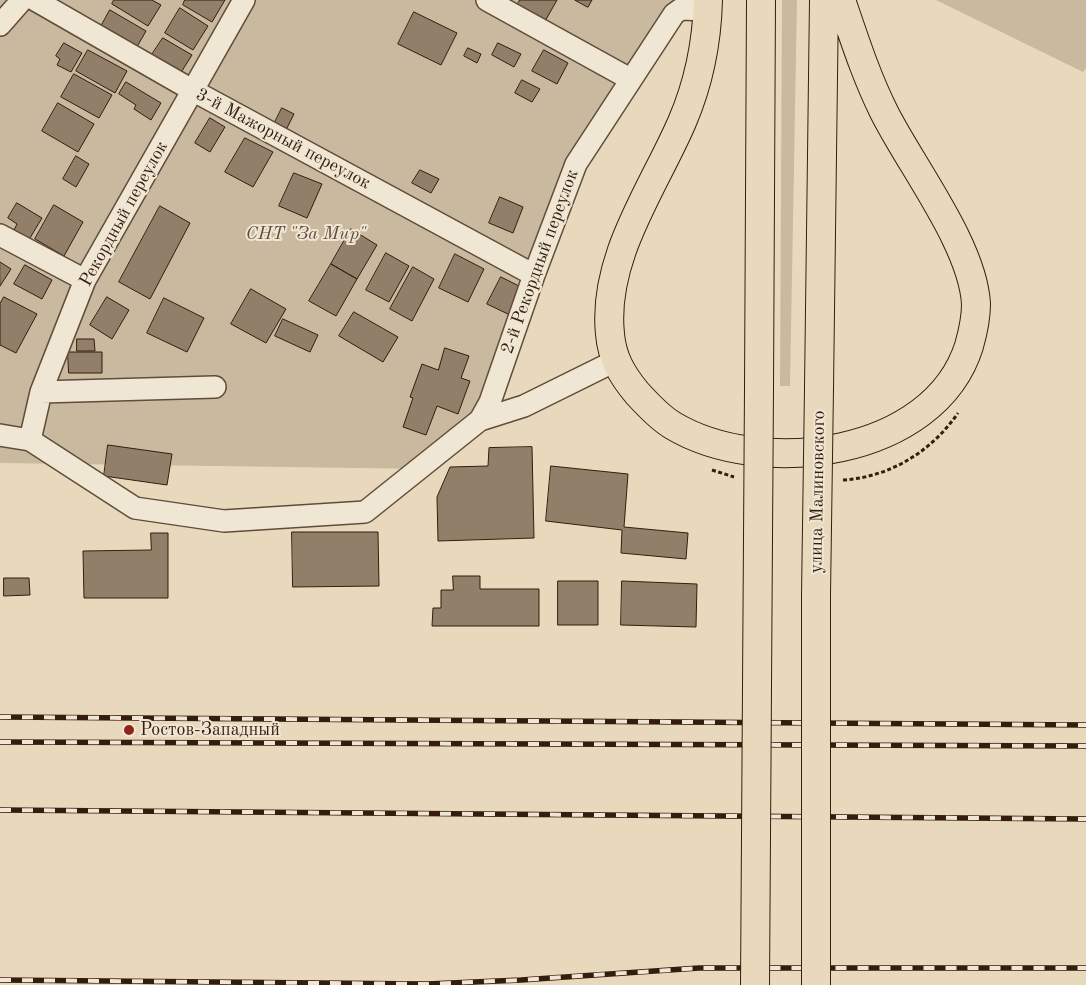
<!DOCTYPE html>
<meta charset="utf-8">
<style>
body{margin:0}
canvas{display:block;background:#e8d9bd}
</style>
<canvas width="1086" height="985"></canvas>
<script>
const c = document.querySelector('canvas').getContext('2d');
c.lineJoin = 'round';
function fillPath(path, color) { c.fillStyle = color; c.fill(path, 'evenodd'); }
function strokePath(path, color, width, dash) { c.strokeStyle = color; c.lineWidth = width; c.lineCap = dash ? 'butt' : 'round'; c.setLineDash(dash || []); c.stroke(path); }
function label(font, color, halo, rows, align = 'center') {
  c.font = font + ' "Old Standard TT",serif'; c.lineWidth = 4; c.setLineDash([]); c.textBaseline = 'middle'; c.strokeStyle = halo; c.fillStyle = color; for (const [text, x, y, turn = 0] of rows) {
    c.save(); c.translate(x, y); c.rotate((+turn || 0) * Math.PI / 180); c.textAlign = isNaN(turn) ? turn : align; if (halo) c.strokeText(text, 0, 0); c.fillText(text, 0, 0); c.restore();
  }
}
fillPath(new Path2D(`
 M0 0H673L668 25 580 172 483 427 429 469 0 463Z
 M782 0H797L790 386H780Z
 M936 0H1086V68L1083 72Z`), '#c9b99f');
const building = new Path2D(`
 M114 0H152L161 5 148 26 112 4Z
 M185 0H225L212 22 183 5Z
 M520 0H557L544 23 516 7Z
 M575 0H592L588 7Z
 M180 8 208 26 193 50 165 33Z
 M110 10 146 31 134 52 98 32Z
 M414 12 457 33 441 65 398 44Z
 M163 38 192 55 180 74 151 56Z
 M64 43 82 53 71 72 57 65 60 59 56 56Z
 M498 43 521 54 514 67 492 55Z
 M468 48 481 54 477 63 464 56Z
 M88 50 127 71 115 93 76 71Z
 M544 50 568 63 557 84 532 71Z
 M74 74 112 95 99 118 61 97Z
 M522 80 540 89 532 102 515 93Z
 M126 82 161 103 151 120 134 109 136 105 119 94Z
 M58 103 94 124 78 152 42 131Z
 M282 108 294 114 284 134 272 128Z
 M210 118 225 127 210 152 195 143Z
 M245 138 273 152 253 187 225 172Z
 M76 156 89 164 76 187 63 179Z
 M420 170 439 179 431 193 412 183Z
 M294 173 322 184 307 218 279 206Z
 M500 197 523 207 513 233 489 223Z
 M17 203 42 218 27 243 12 234 17 224 8 218Z
 M54 205 83 222 64 256 35 239Z
 M160 206 190 223 150 299 119 282Z
 M351 229 377 245 357 279 331 264Z
 M386 253 409 266 389 302 366 290Z
 M455 254 484 269 468 302 439 288Z
 M0 262 11 269 0 286Z
 M331 264 357 279 336 316 309 301Z
 M25 265 52 280 42 299 14 284Z
 M413 267 434 279 412 321 390 309Z
 M501 277 523 288 510 315 487 304Z
 M251 289 286 309 266 343 231 324Z
 M4 297 37 314 16 353 0 345V304Z
 M107 297 129 310 112 339 90 325Z
 M164 298 204 318 187 352 147 333Z
 M354 312 398 337 383 362 339 336Z
 M283 319 318 335 310 352 275 336Z
 M77 339H94L95 351H77Z
 M445 348 469 356 461 378 470 381 458 414 437 406 426 435 403 427 413 398 410 397 422 364 438 370Z
 M68 352H102V373H69Z
 M108 445 172 454 167 485 104 476Z
 M532 447 534 538 438 541 437 497 450 467 488 466 489 448Z
 M551 466 628 474 624 527 688 533 686 559 621 553 622 530 546 521Z
 M292 532H378L379 586 293 587Z
 M151 533H168V598H84L83 551 151 550Z
 M453 576H480V589H539V626H432L433 608H441V590H453Z
 M4 578H29L30 595 4 596Z
 M558 581H598V625H558Z
 M622 581 697 584 696 627 621 625Z`);
fillPath(building, '#927f69');
strokePath(building, '#341d0d', 1);
const street = new Path2D(`
 M35 0 192 90 534 275
 M487 0 630 79
 M0 25 22 0
 M0 235 85 280
 M41 392 215 387
 M480 420 490 402 534 275 576 164 674 14 681 9 707 10
 M0 435 30 440 135 508 224 521 365 512 480 420 524 406 615 361
 M30 440 41 392 85 280 244 0`);
const highway = new Path2D(`
 M708 0C707 41 698 85 682 122 653 189 602 258 610 334 612 358 622 375 637 393 647 404 659 417 672 425 761 479 934 457 969 346 973 332 976 318 976 304 973 245 911 166 884 112 866 76 854 38 841 0
 M759 388 761 0
 M819 388 824 0`);
strokePath(street, '#614c39', 24);
strokePath(highway, '#341d0d', 30);
strokePath(new Path2D(`
 M712 470 734 477
 M843 480C890 477 931 452 958 413`), '#341d0d', 3, [4, 2.5]);
strokePath(street, '#f0e6d4', 21);
strokePath(highway, '#e8d9bd', 28);
const rail = new Path2D(`
 M0 717 1086 725
 M0 742 1086 746
 M0 810 1086 819
 M0 980 427 984 521 980 699 968H1086`);
strokePath(rail, '#341d0d', 5.5);
strokePath(rail, '#f0e6d4', 4, [11]);
const highwayBridge = new Path2D(`
 M755 985 759 388
 M816 985V595L819 388`);
strokePath(highwayBridge, '#341d0d', 30, []);
strokePath(highwayBridge, '#e8d9bd', 28);
for (const [x, y, r, color] of [
 [129,730,6,"#8f2418"]
]) { const dot = new Path2D(); dot.arc(x, y, r, 0, 2 * Math.PI); c.fillStyle = color; c.fill(dot); strokePath(dot, '#f0e6d4', 2); }
label('18px', '#341d0d', '#f0e6d4', [
 ["3-й Мажорный переулок",283,139,28],
 ["Рекордный переулок",124,214,-61],
 ["2-й Рекордный переулок",540,262,-70],
 ["улица Малиновского",818,492,-89]
]);
label('italic 18px', '#614c39', '#f0e6d4', [
 ["СНТ \"За Мир\"",306,234]
]);
label('18px', '#341d0d', '#f0e6d4', [
 ["Ростов-Западный",140,730]
], 'left');
</script>
